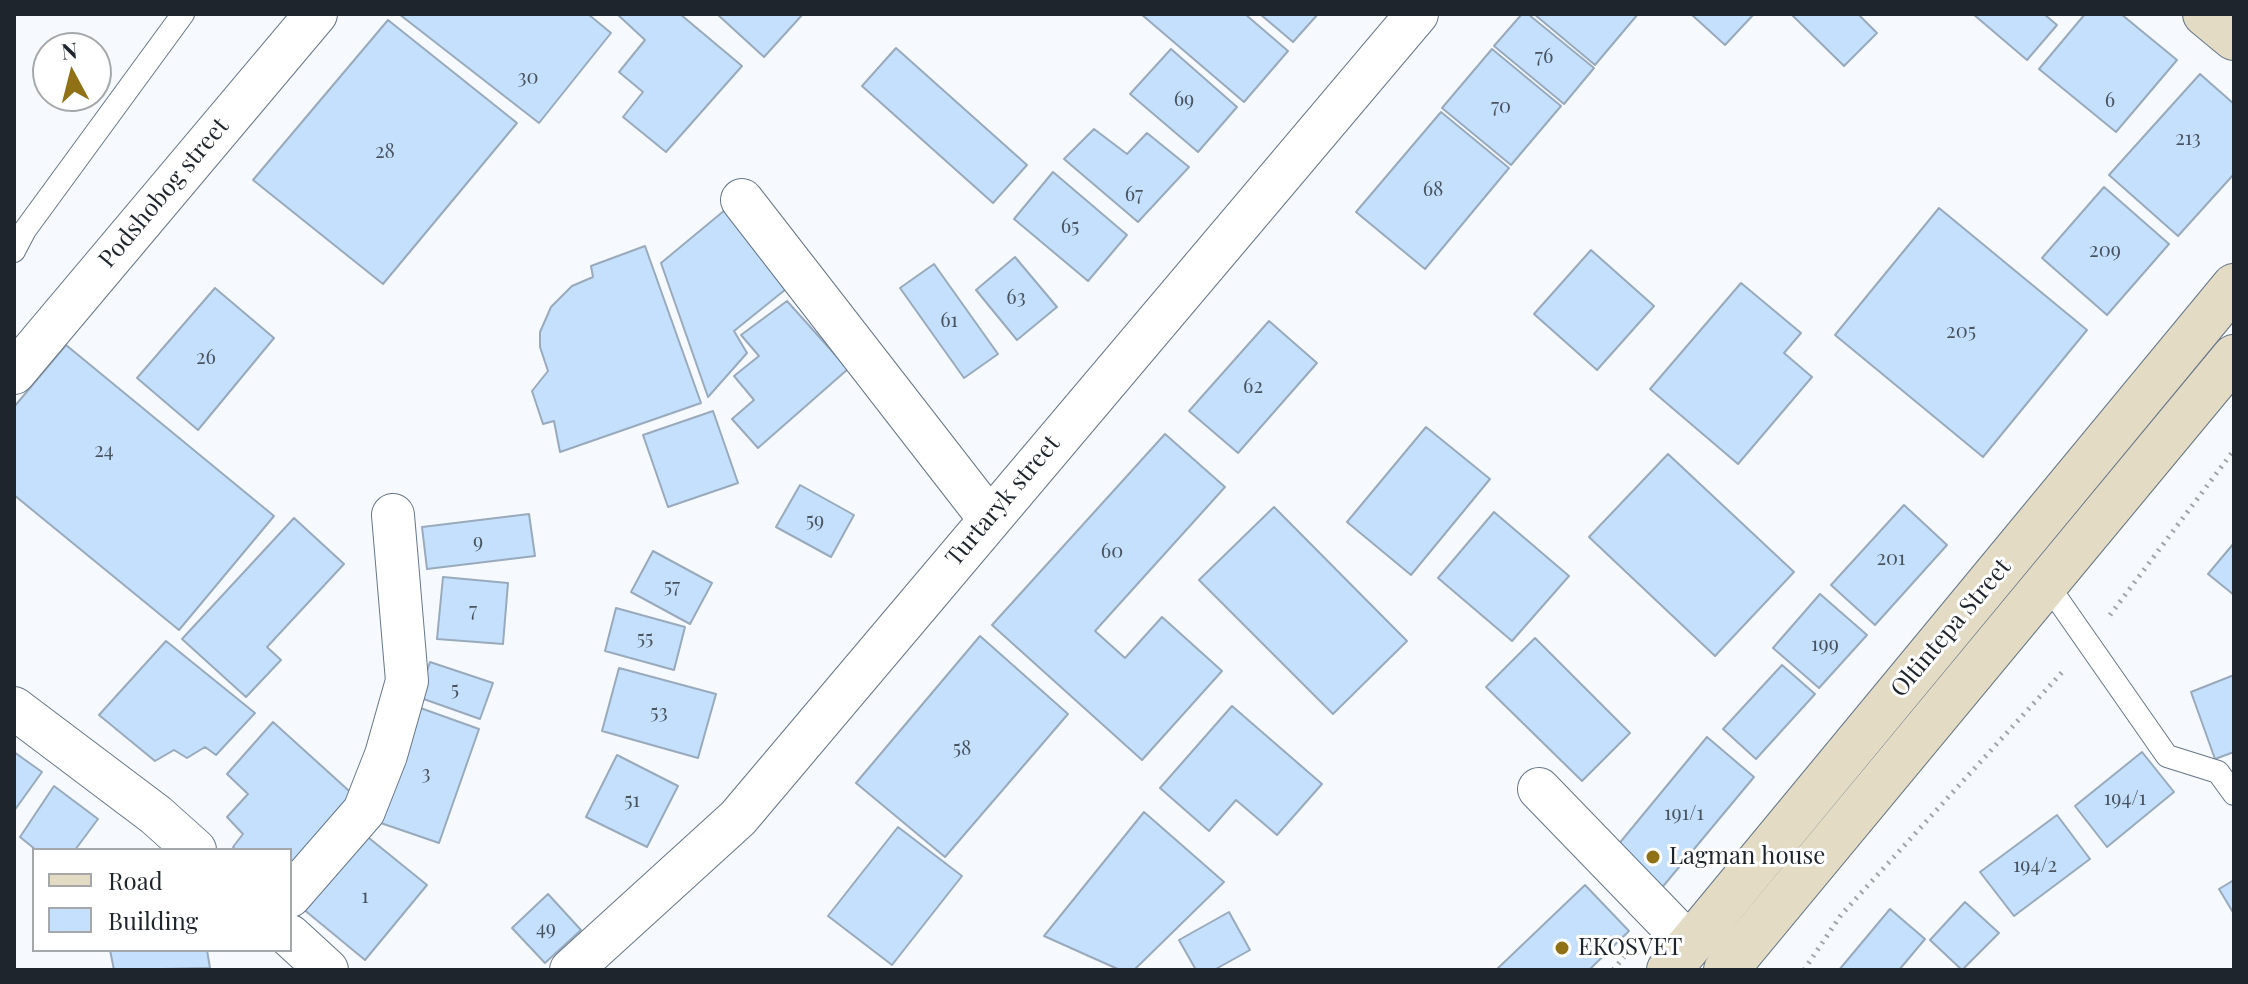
<!DOCTYPE html>
<style>
body{margin:0}
#map{position:relative;width:2248px;height:984px;overflow:hidden;background:#f6f9fd;font-family:"Playfair Display",serif}
canvas{display:block}
.frame{position:absolute;inset:0;border:16px solid #1f252c;pointer-events:none}
.legend{position:absolute;left:32px;top:848px;width:260px;height:104px;box-sizing:border-box;background:#fff;border:2px solid #a5a8ab;margin:0;padding:10px 14px;list-style:none;font-size:24px;color:#1f252c}
.legend li{display:flex;align-items:center;gap:16px;height:40px}
.legend b{width:40px;border:2px solid #a5a8ab}
.north{position:absolute;left:32px;top:32px;width:80px;height:80px;box-sizing:border-box;background:#fff;border:2px solid #a5a8ab;border-radius:50%;rotate:353deg;font-size:22px;font-weight:700;line-height:32px;text-align:center;color:#1f252c}
.north::after{content:'';display:block;margin:auto;width:28px;height:36px;background:#907116;clip-path:polygon(50% 0,100% 100%,50% 72%,0 100%)}
</style>
<div id="map">
<canvas width="2248" height="984"></canvas>
<div class="frame"></div>
<ul class="legend">
<li><b style="height:10px;background:#e3dbc4"></b>Road</li>
<li><b style="height:22px;background:#c5e0fd"></b>Building</li>
</ul>
<div class="north">N</div>
</div>
<script>
const c = document.querySelector('canvas').getContext('2d');
c.lineJoin = 'round';
function fillPath(path, color) { c.fillStyle = color; c.fill(path, 'evenodd'); }
function strokePath(path, color, width, dash) { c.strokeStyle = color; c.lineWidth = width; c.lineCap = dash ? 'butt' : 'round'; c.setLineDash(dash || []); c.stroke(path); }
function label(font, color, halo, rows, align = 'center') {
  c.font = font + ' "Playfair Display",serif'; c.lineWidth = 6; c.setLineDash([]); c.textBaseline = 'middle'; c.strokeStyle = halo; c.fillStyle = color; for (const [text, x, y, turn = 0] of rows) {
    c.save(); c.translate(x, y); c.rotate((+turn || 0) * Math.PI / 180); c.textAlign = isNaN(turn) ? turn : align; if (halo) c.strokeText(text, 0, 0); c.fillText(text, 0, 0); c.restore();
  }
}
const building = new Path2D(`
 M399 14H588L611 33 539 123Z
 M617 14H680L742 66 666 152 623 117 643 92 619 72 645 40Z
 M717 14H803L764 57Z
 M1141 14H1245L1288 51 1244 102Z
 M1260 14H1318L1293 42Z
 M1522 14H1528L1594 68 1564 104 1494 46Z
 M1534 14H1638L1595 65Z
 M1691 14H1754L1725 45Z
 M1791 14H1858L1877 33 1844 66Z
 M1973 14H2044L2057 25 2027 60Z
 M2085 14H2121L2177 60 2116 132 2039 69Z
 M388 20 517 123 383 284 253 180Z
 M896 48 1027 165 993 203 862 86Z
 M1171 49 1237 107 1198 152 1130 94Z
 M1492 49 1561 106 1511 165 1442 108Z
 M2200 74 2234 104V174L2178 236 2109 175Z
 M1441 112 1509 168 1425 269 1356 212Z
 M1094 129 1127 154 1147 133 1189 167 1138 222 1064 159Z
 M1053 172 1127 235 1088 281 1014 219Z
 M2104 187 2169 244 2107 315 2042 258Z
 M731 205 791 285 734 331 747 353 708 397 661 263Z
 M1939 208 2087 330 1983 457 1835 335Z
 M645 246 701 403 560 452 554 421 543 424 532 391 548 371 540 347V332L551 307 572 286 593 277 591 266Z
 M1591 250 1654 306 1597 370 1534 314Z
 M1015 257 1057 307 1017 340 976 290Z
 M934 264 998 354 964 378 900 288Z
 M1741 283 1801 333 1784 353 1812 377 1738 464 1650 389Z
 M215 288 274 338 198 430 137 378Z
 M787 301 848 369 758 448 732 419 754 400 734 376 759 356 741 335Z
 M1269 321 1317 363 1238 453 1189 411Z
 M66 345 274 516 179 630 14 495V407Z
 M713 411 738 483 668 507 643 435Z
 M1426 427 1490 479 1411 575 1347 522Z
 M1165 434 1225 487 1095 631 1125 658 1162 617 1222 671 1142 760 992 625Z
 M1668 454 1794 572 1715 656 1589 537Z
 M800 485 854 515 831 557 776 527Z
 M1904 505 1947 545 1875 625 1831 585Z
 M1274 507 1407 641 1333 714 1199 580Z
 M1494 512 1569 576 1512 641 1438 578Z
 M529 514 535 556 427 569 422 527Z
 M294 518 344 564 267 647 281 660 246 697 182 639Z
 M2234 543V595L2208 574Z
 M653 551 712 583 690 624 631 592Z
 M443 577 508 583 503 644 437 639Z
 M1820 594 1867 635 1819 688 1773 648Z
 M616 608 685 627 674 670 605 651Z
 M980 636 1068 714 945 857 856 783Z
 M1535 638 1630 733 1582 781 1486 687Z
 M166 641 255 713 216 755 205 747 187 758 174 750 155 761 99 715Z
 M430 662 493 683 480 719 418 697Z
 M1782 665 1815 694 1756 759 1723 729Z
 M619 668 716 694 698 758 602 731Z
 M2234 675V752L2215 759 2191 692Z
 M412 705 479 729 439 843 372 820Z
 M1232 706 1322 784 1277 835 1236 800 1209 831 1160 788Z
 M273 722 358 799 290 874V850H236L233 847 243 834 227 817 248 794 227 774Z
 M1707 737 1754 777 1660 890 1613 851Z
 M14 752 42 772 14 811Z
 M2142 752 2174 792 2107 847 2075 806Z
 M617 755 678 786 647 847 586 817Z
 M54 786 98 819 75 850H36L20 837Z
 M1144 812 1224 882 1134 970H1120L1044 936Z
 M2057 815 2090 859 2014 916 1980 872Z
 M898 827 962 876 892 965 828 916Z
 M364 834 427 885 365 960 302 908Z
 M2234 880V914L2219 889Z
 M1585 885 1629 931 1589 970H1496Z
 M548 894 581 930 545 963 512 928Z
 M1965 902 1999 933 1962 970 1930 940Z
 M1890 909 1925 939 1899 970H1839Z
 M1229 912 1250 950 1214 970H1196L1179 940Z
 M110 950H207L210 968 114 970Z`);
fillPath(building, '#c5e0fd');
strokePath(building, '#98aabc', 2);
const lane = new Path2D(`
 M14 251 25 230 183 14
 M2047 584 2167 756 2218 772 2234 794`);
const street = new Path2D(`
 M742 200 988 517
 M14 373 316 14
 M14 708 156 815 195 850
 M1539 789 1690 945
 M290 896 364 811 386 755 407 681 393 515
 M290 936 327 970
 M571 970 738 818 1417 14`);
const secondary = new Path2D(`
 M2205 14 2234 38
 M1669 970 2234 286
 M1726 970 2234 357`);
strokePath(lane, '#667688', 24);
strokePath(street, '#667688', 44);
strokePath(secondary, '#667688', 46);
strokePath(new Path2D(`
 M2110 615 2234 450
 M1613 970 1624 957
 M1804 970 1841 915 2065 669`), '#a0a5aa', 5, [2, 6]);
strokePath(lane, '#fff', 22);
strokePath(street, '#fff', 42);
strokePath(secondary, '#e3dbc4', 44);
for (const [x, y, r, color] of [
 [1653,857,8,"#907116"],
 [1562,948,8,"#907116"]
]) { const dot = new Path2D(); dot.arc(x, y, r, 0, 2 * Math.PI); c.fillStyle = color; c.fill(dot); strokePath(dot, '#fff', 3); }
label('20px', '#485460', null, [
 ["76",1544,57],
 ["30",528,78],
 ["69",1184,100],
 ["6",2110,101],
 ["70",1501,107],
 ["213",2188,139],
 ["28",385,152],
 ["68",1433,190],
 ["67",1134,195],
 ["65",1070,227],
 ["209",2105,251],
 ["63",1016,298],
 ["61",949,321],
 ["205",1961,332],
 ["26",206,358],
 ["62",1253,387],
 ["24",104,451],
 ["59",815,521],
 ["9",478,542],
 ["60",1112,552],
 ["201",1891,559],
 ["57",672,587],
 ["7",473,611],
 ["55",645,639],
 ["199",1825,645],
 ["5",455,690],
 ["53",659,713],
 ["58",962,749],
 ["3",426,774],
 ["194/1",2125,799],
 ["51",632,801],
 ["191/1",1684,814],
 ["194/2",2035,866],
 ["1",365,897],
 ["49",546,929]
]);
label('24px', '#1f252c', '#fff', [
 ["Podshobog street",164,193,-50],
 ["Turtaryk street",1003,501,-50],
 ["Oltintepa Street",1951,628,-50]
]);
label('24px', '#1f252c', '#fff', [
 ["Lagman house",1669,857],
 ["EKOSVET",1578,948]
], 'left');
</script>
